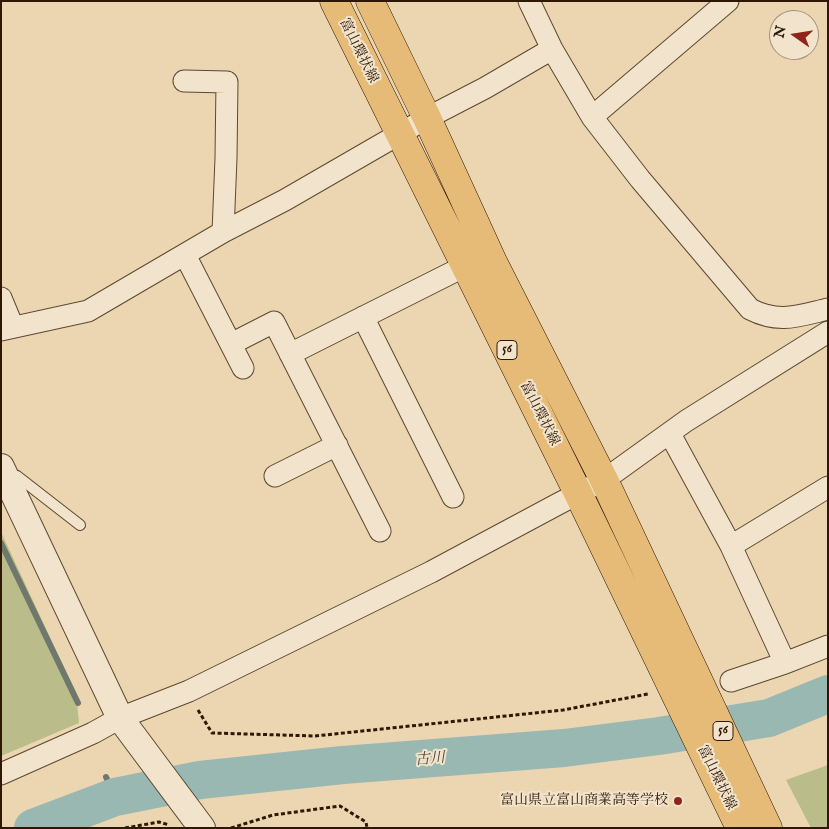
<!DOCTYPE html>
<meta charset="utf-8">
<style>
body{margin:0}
#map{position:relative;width:829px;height:829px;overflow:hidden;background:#ebd6b1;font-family:"IM FELL English",serif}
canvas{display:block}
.frame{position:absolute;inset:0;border:2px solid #2e1804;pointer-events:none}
.north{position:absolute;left:769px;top:10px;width:50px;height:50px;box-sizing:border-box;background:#f2e4cc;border:1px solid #a4927c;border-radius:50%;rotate:283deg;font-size:14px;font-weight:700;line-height:20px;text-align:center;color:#2e1804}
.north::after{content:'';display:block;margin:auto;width:18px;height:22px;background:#8f2418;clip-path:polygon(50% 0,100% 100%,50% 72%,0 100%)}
</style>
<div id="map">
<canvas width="829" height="829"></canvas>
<div class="frame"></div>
<div class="north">N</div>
</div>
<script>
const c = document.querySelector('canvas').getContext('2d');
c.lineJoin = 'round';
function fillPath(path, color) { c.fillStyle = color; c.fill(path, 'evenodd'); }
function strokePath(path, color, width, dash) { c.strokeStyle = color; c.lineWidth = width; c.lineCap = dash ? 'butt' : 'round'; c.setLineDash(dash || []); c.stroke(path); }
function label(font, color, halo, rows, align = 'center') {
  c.font = font + ' "IM FELL English","Noto Serif JP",serif'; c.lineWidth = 4; c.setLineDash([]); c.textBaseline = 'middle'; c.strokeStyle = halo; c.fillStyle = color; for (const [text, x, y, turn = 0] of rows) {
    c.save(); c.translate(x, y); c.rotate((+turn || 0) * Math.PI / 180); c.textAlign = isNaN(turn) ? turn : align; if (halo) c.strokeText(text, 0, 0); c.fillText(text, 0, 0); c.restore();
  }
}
fillPath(new Path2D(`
 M1 532 76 693 79 723 1 756Z
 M828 765V828H811L786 780Z`), '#babd89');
strokePath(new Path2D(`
 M1 543 78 703
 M106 777 115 797`), '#6e786c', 6);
strokePath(new Path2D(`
 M33 828 115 797 200 780 343 765 564 748 659 736 769 718 828 694`), '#99b8b1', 38);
const service = new Path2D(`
 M11 480 17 476 80 525`);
const minor = new Path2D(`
 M529 1 552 49 592 117 728 1
 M184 81 227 82 226 158 223 232
 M592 117 640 179 750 309C779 324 798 316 828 309
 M185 255 243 368
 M1 298 13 327
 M363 317 453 497
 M1 330 88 311 223 232 285 200 427 118 485 88 552 49
 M231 344 274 322 380 531
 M290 354 465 266
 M670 434 731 546 785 663 828 646
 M275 476 337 445
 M731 546 828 487
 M731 681 785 663
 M1 774 93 733 120 718 189 691 431 572 558 504 604 480 686 421 828 332`);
const tertiary = new Path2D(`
 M1 467 120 718 202 828`);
const primary = new Path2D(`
 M334 1 578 493 740 828
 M370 1 427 118 493 262 604 480 768 828`);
strokePath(service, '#5d482f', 12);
strokePath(minor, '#5d482f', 23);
strokePath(tertiary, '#5d482f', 28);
strokePath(primary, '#2e1804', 29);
strokePath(new Path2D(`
 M198 710 212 733 315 736 563 710 648 694
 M125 828 159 822 169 825
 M231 828 273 815 340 806 366 822 367 828`), '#2e1804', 3, [4, 2.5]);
strokePath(service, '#f2e4cc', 10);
strokePath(minor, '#f2e4cc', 21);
strokePath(tertiary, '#f2e4cc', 26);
strokePath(primary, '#e6bb78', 28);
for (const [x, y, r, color] of [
 [678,801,5,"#8f2418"]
]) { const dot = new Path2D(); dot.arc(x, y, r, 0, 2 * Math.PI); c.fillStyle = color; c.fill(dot); strokePath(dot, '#f2e4cc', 2); }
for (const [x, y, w] of [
 [507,350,20],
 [723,731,20]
]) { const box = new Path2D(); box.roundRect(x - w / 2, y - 9.5, w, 19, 4); c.fillStyle = '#f2e4cc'; c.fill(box); strokePath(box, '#2e1804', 1); }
label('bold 12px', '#2e1804', null, [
 ["56",507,350],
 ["56",723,731]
]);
label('14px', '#2e1804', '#f2e4cc', [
 ["富山環状線",358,51,64],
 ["富山環状線",539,414,63],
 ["富山環状線",716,778,64]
]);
label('14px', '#2e1804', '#f2e4cc', [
 ["富山県立富山商業高等学校",668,801]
], 'right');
label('italic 15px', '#4e4838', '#f2e4cc', [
 ["古川",430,760,-5]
]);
</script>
